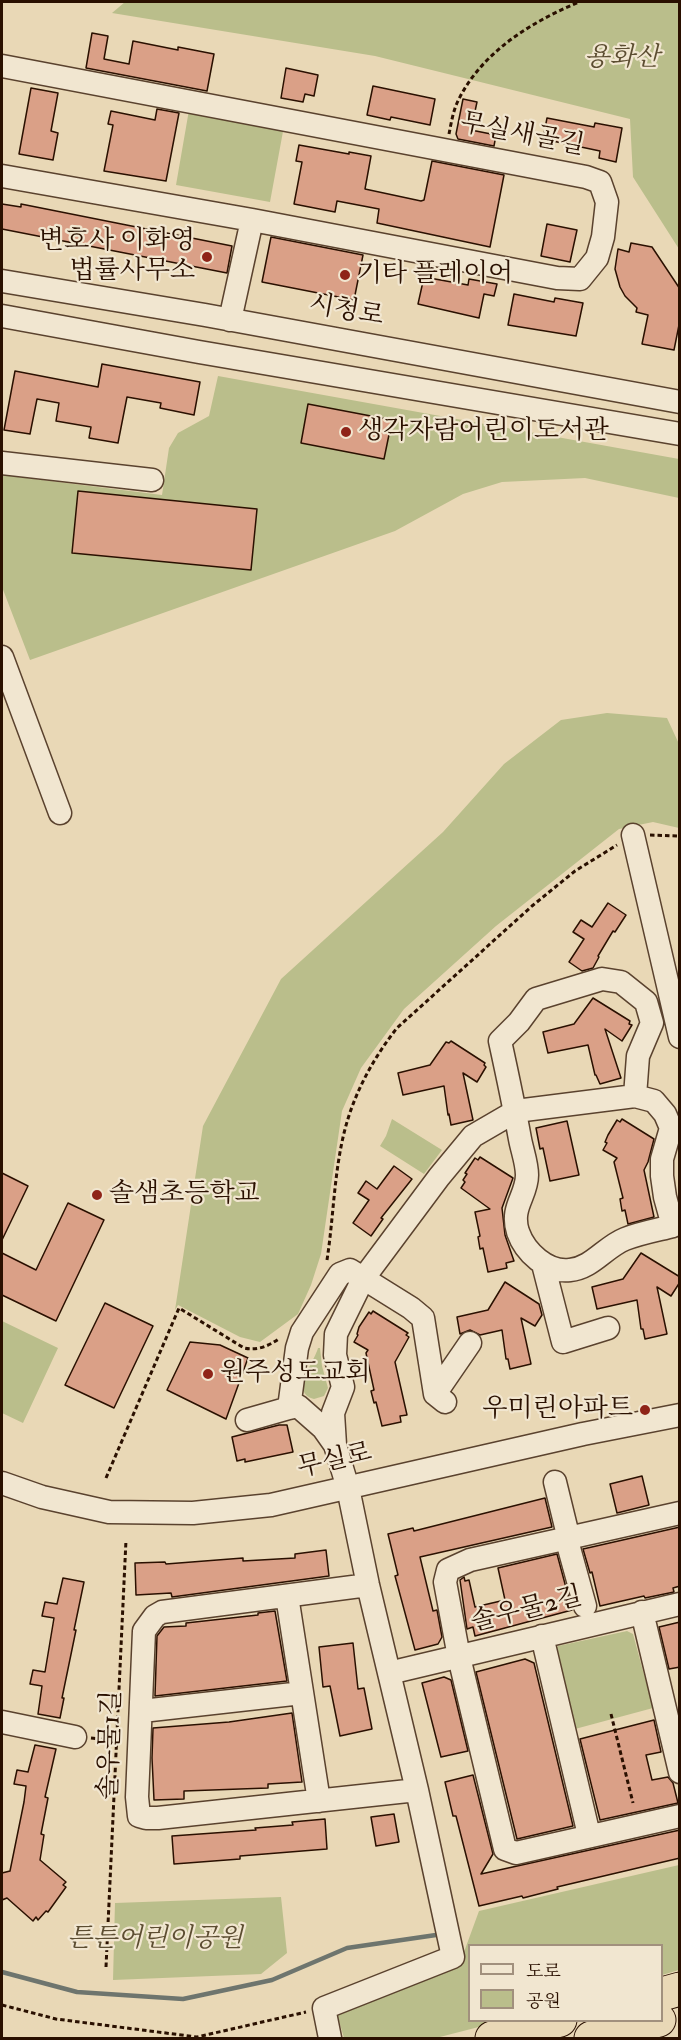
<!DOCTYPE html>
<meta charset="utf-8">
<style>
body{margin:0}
#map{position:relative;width:681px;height:2040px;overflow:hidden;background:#e9d8b6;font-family:"IM FELL Double Pica","Noto Serif KR",serif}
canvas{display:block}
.frame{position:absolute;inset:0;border:3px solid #2a1000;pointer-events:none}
.legend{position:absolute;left:468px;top:1944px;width:195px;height:78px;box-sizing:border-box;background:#f1e6d0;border:2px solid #a1907d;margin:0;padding:8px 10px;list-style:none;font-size:18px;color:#2a1000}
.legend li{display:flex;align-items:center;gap:12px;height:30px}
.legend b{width:30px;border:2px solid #a1907d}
</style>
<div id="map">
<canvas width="681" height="2040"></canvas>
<div class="frame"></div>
<ul class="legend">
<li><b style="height:8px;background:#f1e6d0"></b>도로</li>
<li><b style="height:16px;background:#babe8b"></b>공원</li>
</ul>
</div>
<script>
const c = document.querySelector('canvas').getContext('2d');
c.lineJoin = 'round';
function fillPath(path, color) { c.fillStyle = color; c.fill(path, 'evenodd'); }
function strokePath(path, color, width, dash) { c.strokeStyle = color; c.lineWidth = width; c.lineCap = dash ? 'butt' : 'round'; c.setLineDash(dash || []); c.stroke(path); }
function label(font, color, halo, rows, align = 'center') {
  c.font = font + ' "IM FELL Double Pica","Noto Serif KR",serif'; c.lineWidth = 4.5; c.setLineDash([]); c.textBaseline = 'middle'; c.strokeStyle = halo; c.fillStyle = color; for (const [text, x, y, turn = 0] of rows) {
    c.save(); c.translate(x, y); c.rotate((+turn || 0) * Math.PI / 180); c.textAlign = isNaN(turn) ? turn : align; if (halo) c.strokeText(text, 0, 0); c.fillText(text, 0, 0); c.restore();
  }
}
fillPath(new Path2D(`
 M125 2H679V249L633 177 630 119 375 56 112 13Z
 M189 110 284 126 270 202 176 185Z
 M218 376 679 459V498L585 478 502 482 463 494 395 531 30 660 2 587V475L162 495 169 448 178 433 209 416Z
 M607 713 667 718 679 744V828L653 822 619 829 496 926 404 1009 361 1068 342 1111 321 1254 311 1285 298 1314 260 1342 240 1337 178 1305 175 1310 203 1126 281 979 443 832 504 764 561 720Z
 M392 1119 442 1150 424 1174 380 1146 386 1136Z
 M2 1321 58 1348 23 1423 2 1413Z
 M318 1348H320L322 1366 328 1388 324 1396 314 1399C289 1392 314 1363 318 1348Z
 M627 1631 633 1634 653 1708 575 1729 554 1652 558 1646Z
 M679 1865V1970L662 1975V1946H470V2020L502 2021 436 2038H344L337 2014 454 1967 464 1952 479 1911Z
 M281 1897 287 1953 261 1974 113 1980 115 1903Z`), '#babe8b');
strokePath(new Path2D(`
 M2 1972 77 1992 183 1999 272 1980 347 1948 436 1935`), '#6e756e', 4.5);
const building = new Path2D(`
 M92 33 108 36 104 59 129 64 133 41 178 50V47L214 54 207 91 86 68Z
 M286 68 318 75 314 96 305 94 303 102 281 98Z
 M373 86 435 99 430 125 391 117 390 120 367 115Z
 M31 88 58 93 51 131 58 133 53 160 19 154Z
 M463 99 477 102 471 130 496 135 494 146 458 139 456 134Z
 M157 109 179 113 166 181 104 171 113 125 108 124 111 111 155 120Z
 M547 118 594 127 595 123 622 128 616 162 599 158 600 151 543 139Z
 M299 145 349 154V152L371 156 365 189 421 201 424 200 432 161 504 175 490 247 377 223 379 209 337 201 335 212 294 204 302 162 296 161Z
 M2 204 21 207V204L232 246 227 273 2 229Z
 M547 224 577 230 570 262 541 256Z
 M271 237 363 255 354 300 262 282Z
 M631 243 652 247 680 289V320L674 350 642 344 648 315 636 312 637 308 625 296 620 287 615 269 618 249 629 252Z
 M424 277 468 285 469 279 497 284 494 296 484 294 479 318 418 304Z
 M514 294 554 302 555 298 583 303 576 336 508 325Z
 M102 364 200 382 194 415 160 408 161 403 127 397 118 443 89 438 91 427 56 421 59 403 37 399 30 434 4 430 15 371 98 387Z
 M308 404 392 420 384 459 301 443Z
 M78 491 257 509 251 570 72 553Z
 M608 903 626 915 615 932 613 931 598 956 599 957 593 968 582 971 569 962 584 939 573 932 581 920 592 927Z
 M593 998 630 1021 629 1024 632 1025 622 1041 605 1029 621 1078 600 1084 596 1075H595L588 1045 548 1053 543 1032 574 1024Z
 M451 1041 485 1063 484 1065 486 1067 477 1082 463 1073 473 1120 451 1125 449 1114 448 1115 444 1086 403 1095 398 1073 430 1065 446 1042 449 1043Z
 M622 1119 654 1139 648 1162 644 1170 654 1217 628 1224 625 1210 622 1211 620 1199 623 1198 614 1162 617 1158 603 1150 607 1143 605 1142 608 1135 617 1120 620 1122Z
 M567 1121 579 1175 550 1181 543 1148 540 1149 536 1128Z
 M480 1157 513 1178 502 1208 505 1235 514 1261 506 1263 507 1268 488 1272 483 1248 480 1249 478 1237 480 1236 475 1212 490 1209 461 1188 465 1182 463 1180 467 1174 465 1173 475 1158 478 1160Z
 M394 1166 412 1179 381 1218 383 1219 371 1236 353 1223 369 1200 358 1193 366 1181 377 1189Z
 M2 1173 28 1186 2 1240Z
 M68 1203 104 1220 56 1321 2 1295V1253L36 1270Z
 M641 1253 680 1277V1282L671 1296 657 1287 667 1334 645 1339 643 1329H641L637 1300 597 1309 592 1287 623 1279Z
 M505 1282 539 1304 542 1315 535 1326 521 1318 531 1364 510 1369 508 1359H506L502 1330 480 1335 470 1330 460 1334 457 1317 488 1310Z
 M105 1303 153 1326 114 1408 65 1385Z
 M373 1311 408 1333 406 1335 409 1337 395 1362 407 1415 400 1416 401 1422 382 1426 376 1402 374 1403 371 1391 374 1390 366 1353 368 1350 354 1342 358 1335 357 1334 359 1327 369 1312 371 1314Z
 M190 1342 220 1345 248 1358 226 1419 167 1390Z
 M279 1425H287L293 1452 245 1462V1459L237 1461 232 1437Z
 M642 1476 649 1505 617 1513 610 1484Z
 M545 1498 552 1527 420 1557 433 1611 437 1610 442 1637 438 1644 415 1650 395 1576 398 1575 388 1534 413 1528 414 1531Z
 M680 1527V1586L673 1588 674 1592 645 1598 644 1596 600 1606 592 1572 590 1573 583 1549Z
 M326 1550 329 1576 172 1597 171 1593 136 1595 135 1563 165 1562 166 1564 243 1558V1561L295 1558V1554Z
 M557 1554 572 1610 475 1636 473 1627 467 1629 460 1580 464 1577 465 1581 469 1580 475 1607 505 1600 498 1568Z
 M63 1578 84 1582 74 1630H76L62 1698H64L60 1718 38 1714 42 1686 30 1684 33 1670 45 1672 54 1618 42 1616 45 1602 57 1604Z
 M275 1611 287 1681 155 1696 157 1636 164 1627 186 1626V1623L258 1615V1613Z
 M680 1622V1667L669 1669 659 1627Z
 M353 1643 358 1689 364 1688 372 1729 340 1736 330 1686 323 1687 319 1647Z
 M525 1659 534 1663 573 1826 517 1839 476 1672Z
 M444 1677 451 1680 468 1751 441 1757 422 1683Z
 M292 1713 302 1782 268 1784V1788L184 1791V1799L154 1800 152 1758 153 1728 229 1722Z
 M654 1720 661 1752 646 1755 652 1780 668 1777 673 1783 678 1803 600 1820 580 1739Z
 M35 1745 56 1749 45 1797 48 1798 41 1834 44 1835 40 1860 66 1882 63 1885 66 1887 48 1912 46 1911 38 1920 36 1917 33 1921 7 1898 2 1900V1873L10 1871 24 1802 26 1786 14 1784 17 1770 28 1772Z
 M473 1775 493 1854 481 1874 680 1830V1858L557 1887 558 1889 523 1898 522 1896 479 1906 456 1816H453L445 1782Z
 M394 1814 399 1842 376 1846 371 1817Z
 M325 1819 327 1849 240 1856V1859L174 1864 172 1836 256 1830 255 1828 293 1825 292 1822Z`);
fillPath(building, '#daa087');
strokePath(building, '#2a1000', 1.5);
const minor = new Path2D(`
 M2 66 586 177 600 182 607 202 603 237 597 258 580 279 557 278 252 220 2 176
 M2 281 205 315 680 402
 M2 316 199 352 680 434
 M230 320 252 220
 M2 463 152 480
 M2 657 60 813
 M633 835 680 1037
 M543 1264 563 1342 608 1328
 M435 1394 470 1343
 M247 1420 289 1408
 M335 1445 323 1428 298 1406 289 1408 297 1348 302 1332 340 1274 350 1270 411 1308 423 1318 435 1394 445 1402
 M555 1482 566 1527
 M2 1483 42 1497 109 1512 193 1513 271 1505 583 1434 680 1415
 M680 1513 470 1560 448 1570 445 1582 459 1657 505 1849 516 1853 680 1816
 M569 1548 585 1606
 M368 1585 162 1612 155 1616 144 1631 137 1797 139 1816 146 1818H158L417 1790
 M287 1596 319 1801
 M642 1612 680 1772
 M542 1636 589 1835
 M389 1673 680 1604
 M142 1711 302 1693
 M2 1722 75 1737
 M330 2038 324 2008 453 1957 417 1790 368 1585 348 1488 335 1445 333 1413 343 1387 335 1355 336 1334 363 1279 439 1177 473 1136 516 1111 635 1096 654 1101 665 1114 671 1128 662 1159V1176L665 1197 673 1226C657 1230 640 1233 625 1239 605 1247 592 1268 570 1270 547 1273 525 1252 518 1232 510 1207 527 1196 527 1175 527 1163 522 1150 520 1139 514 1106 507 1073 500 1041L519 1022 536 999 602 979 621 982 646 1002 652 1023 638 1056 635 1096`);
const highway = new Path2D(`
 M662 1994 680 1989
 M492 2038 560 2020
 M591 2038 659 2020`);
strokePath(minor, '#5a422e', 25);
strokePath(highway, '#2a1000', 35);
strokePath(new Path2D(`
 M449 134C451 124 453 112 457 103 480 53 531 22 579 2
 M650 835 680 836
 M327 1260C334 1215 334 1166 347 1122 357 1088 375 1056 397 1028L532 906 575 871 617 845
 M106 1478 179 1308 244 1348C257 1351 269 1346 280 1338
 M611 1714 633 1803
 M91 1738 117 1741
 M106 1967 126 1540
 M2 2005 56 2019 197 2037 306 2012`), '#2a1000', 3, [4.5, 3]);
strokePath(minor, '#f1e6d0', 22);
strokePath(highway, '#e9d8b6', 33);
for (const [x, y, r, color] of [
 [207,257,6,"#8f2418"],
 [345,275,6,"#8f2418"],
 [346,432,6,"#8f2418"],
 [97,1195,6,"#8f2418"],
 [208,1374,6,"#8f2418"],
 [645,1410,6,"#8f2418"]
]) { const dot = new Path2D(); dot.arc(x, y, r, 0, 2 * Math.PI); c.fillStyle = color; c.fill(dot); strokePath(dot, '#f1e6d0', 2); }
label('italic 26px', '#5c4d31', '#f1e6d0', [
 ["용화산",622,59],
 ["튼튼어린이공원",155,1940]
]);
label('26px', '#2a1000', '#f1e6d0', [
 ["무실새골길",522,136,11],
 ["시청로",346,312,10],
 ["무실로",335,1462,-13],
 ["솔우물2길",527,1611,-14],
 ["솔우물1길",112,1745,-88]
]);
label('26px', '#2a1000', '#f1e6d0', [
 ["변호사 이화영",195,242,"right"],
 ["법률사무소",195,272,"right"],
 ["기타 플레이어",357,275],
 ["생각자람어린이도서관",358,432],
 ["솔샘초등학교",109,1195],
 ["원주성도교회",220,1374],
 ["우미린아파트",633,1410,"right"]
], 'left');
</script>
